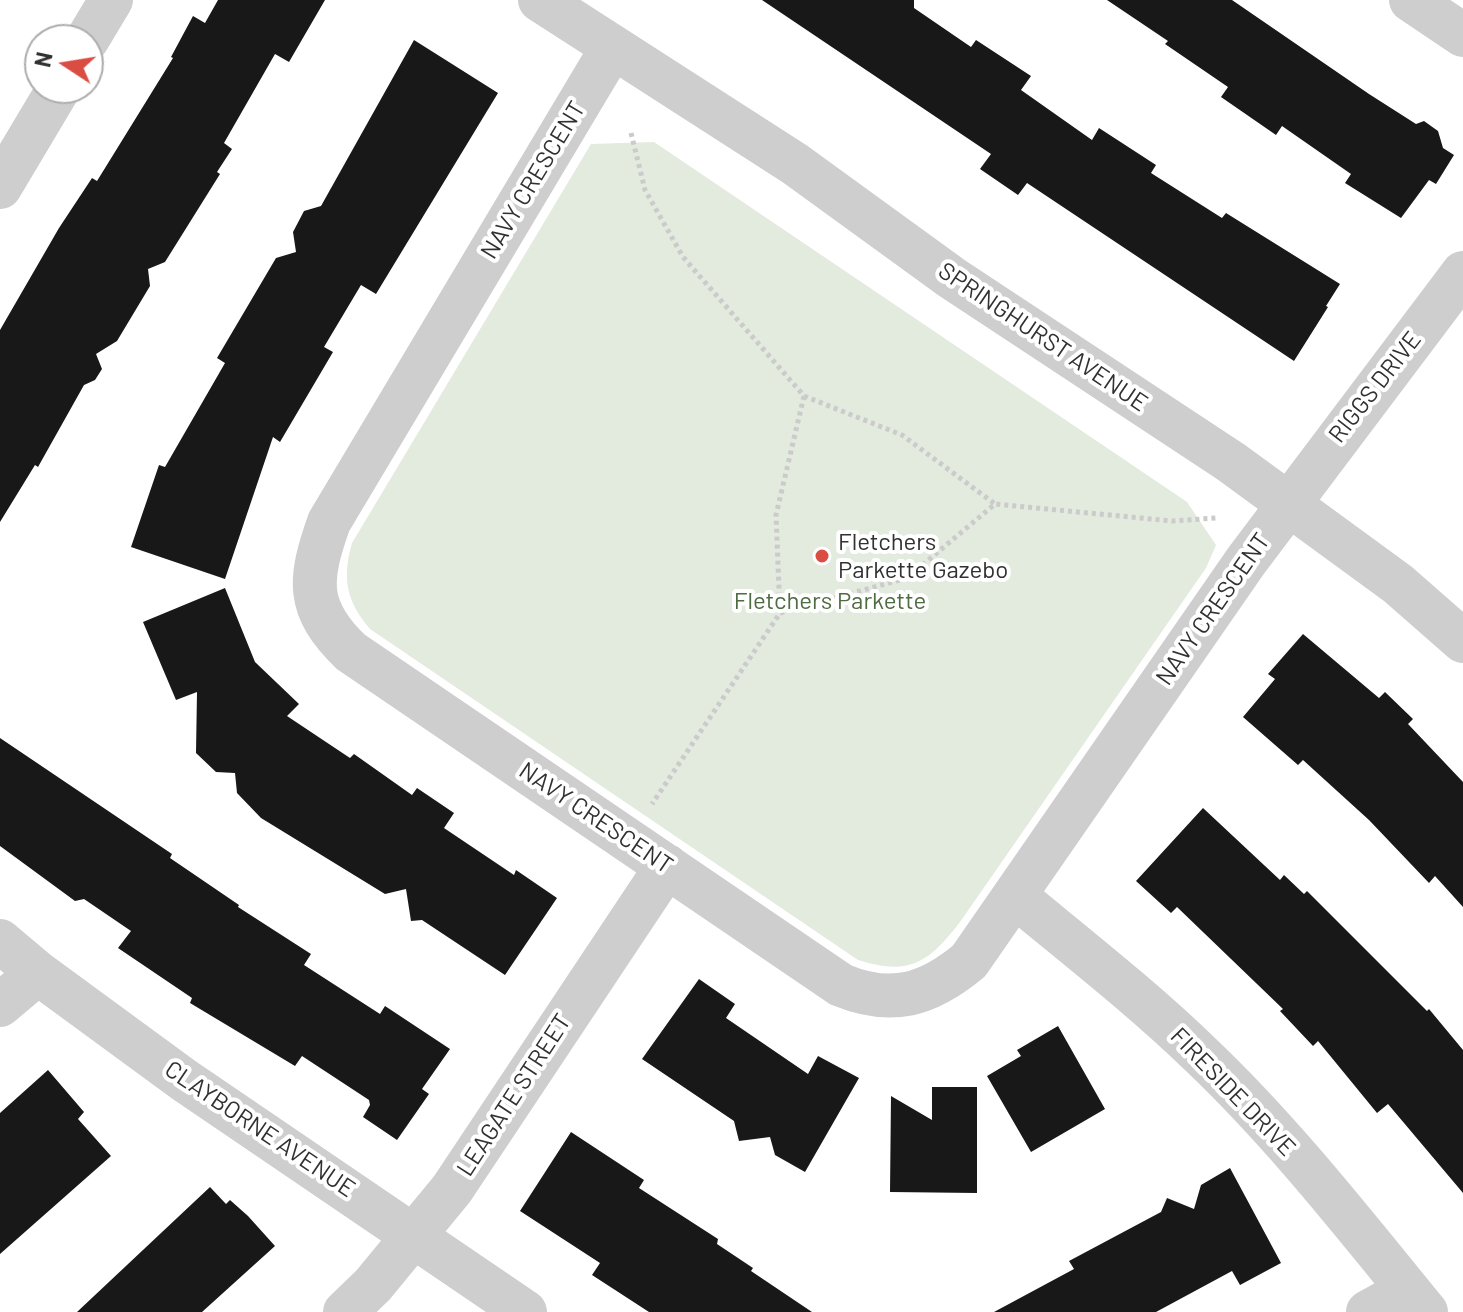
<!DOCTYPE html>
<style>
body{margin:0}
#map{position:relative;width:1463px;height:1312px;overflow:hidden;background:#fff;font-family:Barlow,sans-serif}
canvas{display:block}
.north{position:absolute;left:24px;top:24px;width:80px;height:80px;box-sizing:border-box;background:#fff;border:2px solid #adadad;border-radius:50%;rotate:282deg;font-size:22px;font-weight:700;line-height:32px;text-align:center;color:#313131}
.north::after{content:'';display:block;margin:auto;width:28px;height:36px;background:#d94d43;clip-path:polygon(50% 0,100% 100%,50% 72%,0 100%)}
</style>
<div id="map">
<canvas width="1463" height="1312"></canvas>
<div class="north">N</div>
</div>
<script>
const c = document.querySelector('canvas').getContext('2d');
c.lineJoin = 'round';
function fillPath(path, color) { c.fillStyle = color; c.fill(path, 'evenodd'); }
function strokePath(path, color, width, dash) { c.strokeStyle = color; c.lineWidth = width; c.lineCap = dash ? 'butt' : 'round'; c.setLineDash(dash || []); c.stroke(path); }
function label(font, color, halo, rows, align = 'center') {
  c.font = font + ' Barlow,sans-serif'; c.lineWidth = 8; c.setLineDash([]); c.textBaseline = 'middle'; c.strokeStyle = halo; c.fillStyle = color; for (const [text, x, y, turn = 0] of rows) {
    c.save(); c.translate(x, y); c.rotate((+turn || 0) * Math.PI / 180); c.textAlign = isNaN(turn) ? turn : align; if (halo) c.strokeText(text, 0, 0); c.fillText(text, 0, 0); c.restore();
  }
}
fillPath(new Path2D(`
 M654 142 1187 502 1216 545 1206 568 960 922C928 963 910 976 858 960L370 629C346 601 342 578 352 543L591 144Z`), '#e3eade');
fillPath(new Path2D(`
 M218 0H325L289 62 275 54 224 143 232 149 217 172 220 174 165 262 148 269 150 286 117 341 96 354 102 369 95 380 84 385 38 467 35 465 0 522V330L59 228 92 178 97 181 173 58 171 57 193 16 205 23Z
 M762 0H914V8L971 47 976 40 1031 76 1021 90 1092 140 1099 128 1156 165 1151 173 1222 218 1226 213 1340 284 1326 306 1328 307 1294 361 1027 183 1018 195 980 169 991 154Z
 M1107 0H1232L1369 94 1416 124 1424 121 1438 131 1443 148 1454 155 1436 184 1429 180 1401 218 1345 183 1351 174 1282 126 1276 135 1221 97 1228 87 1165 44 1168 41Z
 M414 40 498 93 376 294 361 285 324 347 333 352 280 442 273 437 225 579 131 547 159 465 165 467 225 363 217 358 276 258 296 252 293 232 304 211 321 206Z
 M225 588 255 662 299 704 287 716 350 758 354 754 412 795 417 788 454 813 444 828 514 875 516 870 557 898 505 975 422 920 411 921 406 889 385 894 261 818 237 793 235 773 216 772 196 753 197 692 176 700 143 622Z
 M1303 634 1379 698 1385 692 1413 719 1408 724 1463 782V907L1435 876 1429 883 1369 820 1303 760 1298 765 1243 717 1275 679 1268 674Z
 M0 738 172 854 170 858 239 905 238 907 311 954 304 965 380 1014 385 1006 450 1049 422 1089 429 1094 397 1140 363 1117 370 1105 369 1100 302 1056 295 1066 190 1003 192 998 118 948 131 931 84 899 75 901 0 846Z
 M1203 808 1280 880 1284 875 1304 894 1307 891 1427 1011 1429 1009 1463 1050V1193L1388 1104 1377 1113 1318 1041 1313 1046 1280 1011 1283 1009 1177 907 1171 913 1136 881Z
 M699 979 735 1004 726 1018 808 1074 818 1056 859 1078 805 1172 775 1155 770 1137 739 1141 734 1121 642 1059Z
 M1058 1026 1105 1109 1031 1152 987 1076 1021 1056 1017 1050Z
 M48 1070 84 1112 78 1119 111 1156 0 1254V1113Z
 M932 1087H977V1193L890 1192 891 1096 932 1120Z
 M571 1132 644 1180 639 1188 718 1239 717 1244 753 1268 751 1271 812 1312H649L592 1275 600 1263 520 1211Z
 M1230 1168 1281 1263 1240 1285 1232 1271 1156 1312H994L1074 1269 1069 1261 1161 1212 1167 1198 1194 1209 1201 1185Z
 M210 1187 226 1204 230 1200 248 1216 275 1246 202 1312H77Z`), '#181818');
strokePath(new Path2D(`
 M631 133 645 190 683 257 804 396 776 515 780 613 652 804
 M804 396 902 435 995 504
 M780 613 907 578 995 504 1172 521 1216 518`), '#cbcbcb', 5, [4, 4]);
strokePath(new Path2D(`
 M540 0 795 164 952 278 1231 462 1398 584 1463 641
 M1411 0 1463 35
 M87 40 111 0
 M612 48 329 522C309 579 305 608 351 652L841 985C892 1006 928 995 969 961L1246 561 1463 273
 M0 187 59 88
 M1015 896C1078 948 1142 998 1201 1055 1283 1133 1354 1224 1426 1312
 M0 941 38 973 184 1080 525 1312
 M0 1005 38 973
 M345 1312 373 1285 452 1189 667 866
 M1368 1312 1408 1290`), '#cecece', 44);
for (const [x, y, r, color] of [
 [822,556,8,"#d94d43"]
]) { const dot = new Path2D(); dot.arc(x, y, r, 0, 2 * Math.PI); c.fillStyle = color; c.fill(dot); strokePath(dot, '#fff', 3); }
label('24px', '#313131', '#fff', [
 ["NAVY CRESCENT",533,180,-59],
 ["SPRINGHURST AVENUE",1043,337,34],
 ["RIGGS DRIVE",1375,387,-52],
 ["NAVY CRESCENT",1213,609,-55],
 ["NAVY CRESCENT",596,818,34],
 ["FIRESIDE DRIVE",1233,1092,46],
 ["LEAGATE STREET",514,1095,-57],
 ["CLAYBORNE AVENUE",260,1129,34]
]);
label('24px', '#313131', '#fff', [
 ["Fletchers",838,542],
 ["Parkette Gazebo",838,570]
], 'left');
label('24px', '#4f6b41', '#fff', [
 ["Fletchers Parkette",830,601]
]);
</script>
